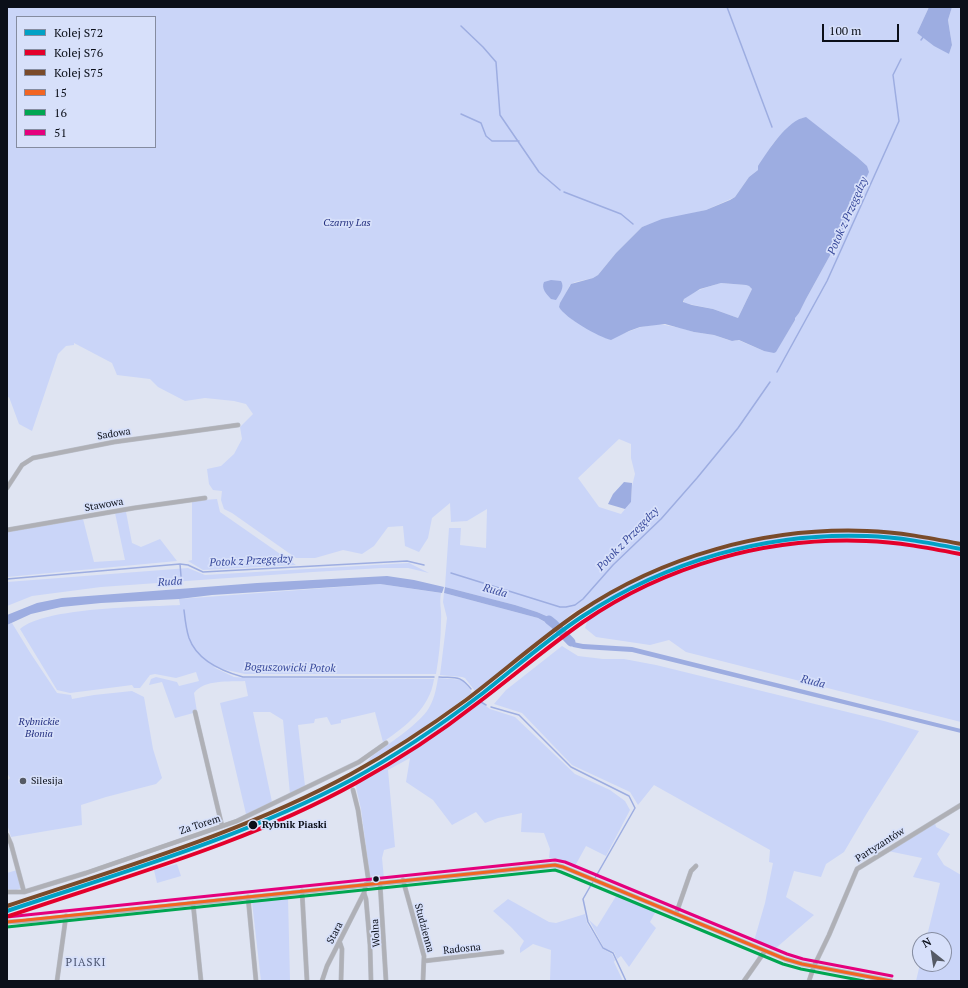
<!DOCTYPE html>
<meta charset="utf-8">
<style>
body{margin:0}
#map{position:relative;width:968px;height:988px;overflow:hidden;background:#dfe4f2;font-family:"PT Serif",serif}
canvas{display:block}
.frame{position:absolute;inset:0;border:8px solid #0b0f19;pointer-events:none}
.legend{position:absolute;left:16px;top:16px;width:140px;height:132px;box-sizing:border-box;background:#d7e0fa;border:1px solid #858ca0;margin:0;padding:5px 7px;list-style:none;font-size:12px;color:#0b0f19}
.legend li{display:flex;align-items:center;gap:8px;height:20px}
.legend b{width:20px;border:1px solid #858ca0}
.north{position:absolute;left:912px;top:932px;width:40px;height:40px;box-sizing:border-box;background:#d7e0fa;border:1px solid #858ca0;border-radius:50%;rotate:330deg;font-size:11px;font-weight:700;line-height:16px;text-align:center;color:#0b0f19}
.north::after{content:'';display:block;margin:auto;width:14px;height:18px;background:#555a65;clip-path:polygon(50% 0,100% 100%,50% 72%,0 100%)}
.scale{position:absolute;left:822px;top:24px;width:77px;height:18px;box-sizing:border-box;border:2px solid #0b0f19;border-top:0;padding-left:5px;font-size:12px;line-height:14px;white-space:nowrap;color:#0b0f19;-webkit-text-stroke:3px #d7e0fa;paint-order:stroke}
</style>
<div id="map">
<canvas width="968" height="988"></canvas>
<div class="frame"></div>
<ul class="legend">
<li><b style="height:5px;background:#01a1c5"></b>Kolej S72</li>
<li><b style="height:5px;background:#e4002b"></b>Kolej S76</li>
<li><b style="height:5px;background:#7a4b2a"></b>Kolej S75</li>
<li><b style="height:5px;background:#f26522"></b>15</li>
<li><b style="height:5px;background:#00a651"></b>16</li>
<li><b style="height:5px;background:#e5007d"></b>51</li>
</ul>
<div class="north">N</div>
<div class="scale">100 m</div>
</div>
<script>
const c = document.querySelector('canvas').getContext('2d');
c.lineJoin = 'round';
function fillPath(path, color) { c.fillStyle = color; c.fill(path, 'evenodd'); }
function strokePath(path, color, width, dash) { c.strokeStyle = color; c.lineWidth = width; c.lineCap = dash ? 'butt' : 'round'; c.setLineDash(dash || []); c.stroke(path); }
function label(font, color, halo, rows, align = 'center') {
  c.font = font + ' "PT Serif",serif'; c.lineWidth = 3.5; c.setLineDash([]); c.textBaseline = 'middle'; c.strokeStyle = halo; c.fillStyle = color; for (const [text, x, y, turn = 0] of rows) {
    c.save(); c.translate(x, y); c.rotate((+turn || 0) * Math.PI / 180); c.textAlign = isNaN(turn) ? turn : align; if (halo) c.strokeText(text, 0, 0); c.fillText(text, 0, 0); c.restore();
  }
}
fillPath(new Path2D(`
 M7 7H929L917 33 949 54 952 45 948 20 952 7H961V722L686 652 669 640 650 645 596 637 585 628 594 601 572 613 559 626 551 618 537 612 515 605 445 587 449 528H461L460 545 486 548 487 509 467 521 451 522 450 503 432 518 428 538 419 552 405 546 403 526 388 527 374 546 362 554 343 550 315 558H296L232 513 224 509 221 500 222 491 213 490 209 484 207 469 221 466 234 454 242 439 240 427 253 414 246 404 234 401 205 398 185 401 158 387 150 379 117 375 112 363 74 343V345L66 346 58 354 32 431 19 424 9 397 7 398ZM17 17H155V147H17ZM802 118 808 119 834 141 846 148 867 178 856 199 833 250 806 299 799 313 795 317V320L784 338 764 351 738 340 735 341 728 340 714 335 694 332 681 328 659 324 641 327 608 339 573 320 559 307 570 285 575 282 593 278 598 275 616 253 642 227 653 223 706 210 735 197 749 177 758 170 768 151 775 141 786 129ZM619 439 631 444V458L635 474 632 486 631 502 621 514 599 507 578 478Z
 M721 283 746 285 749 286 752 289 738 318 713 309 684 303V299C695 290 707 287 721 283Z
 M217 499 220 512 296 565 203 570 188 561 192 560V501Z
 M126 512 132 543 141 547 160 539 177 561 7 577V532L83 519 94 562 125 560 115 513Z
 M409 563 429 573 408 568H382L313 572 101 587 32 596 7 606V582L188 568 205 575Z
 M380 584 441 593C439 604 442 610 441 621 441 639 439 656 436 674H245L213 667 234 677 246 678 434 679C430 708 406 726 383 742L375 712 341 720V723L331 725 327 717 315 719 314 723 298 725 305 786 290 794 283 720 270 712H253L272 802 246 814 220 703 248 696 245 681C228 682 205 679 194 693L197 712 175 718 162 682 149 685 151 679 156 677 177 682 179 686 199 681 196 672 176 678 155 674 150 675 140 688H134L132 685 70 693 57 690 20 629C45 607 145 607 180 605L179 599Z
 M444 593 538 618 555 628 475 691 465 678 462 677 440 675 447 618 443 602Z
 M12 623 31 654 57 693 71 695 72 699 94 695 132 691 144 697 153 749 162 778 156 784 106 797 81 805 82 825 11 837 7 824V781L10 778 7 773V625Z
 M562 646 578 656 603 659H624L656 665 884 721 919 731 867 813 844 852 826 864 821 877 794 871 786 897 814 915 776 948 754 941 765 903 773 863 769 862 770 850 654 785 638 805 630 792 572 765 522 713 494 704 506 690Z
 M438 678 464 680 472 693 423 728 366 764 371 757C388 744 415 727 427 711 434 701 436 690 438 678Z
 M478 700 490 709 515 717 575 774 610 790 625 801 630 810 606 856 586 846 575 866 557 859 549 858 550 849 544 833 521 832 522 813 498 818 485 823 476 812 452 825 433 800 406 782 410 758 388 770 395 847 384 850 382 858 384 879H380V875L370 877 361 809 355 783 419 742Z
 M935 823 936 827 950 834 937 854 944 865 961 875V981H916L920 964H944V940H926L940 883 913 877 922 858 888 851Z
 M177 864 181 876 157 883 154 870Z
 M17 870 21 888 16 890 7 889V873Z
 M618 893 656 911 650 922 656 928 629 967 621 956 617 959 614 952 604 948 589 920 597 927Z
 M288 897 290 981H261L252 902Z
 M508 899 549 922 556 923 585 914 587 923 603 949 612 954 615 960 614 962 623 981H550L551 950 533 944 520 953V948L524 941 511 927 493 911Z`), '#cad5f8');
fillPath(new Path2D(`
 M929 7H952L948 20 952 45 949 54 934 46 917 33Z
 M806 117 857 157 867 166 869 172 833 250 806 299 799 313 795 318V320L776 352 774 353 764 351 739 340 732 341 714 335 694 332 665 324 640 327 629 331 611 340C599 337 565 318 559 307L560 303 571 284 593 278 598 275 616 253 642 227 662 219 706 210 730 200 735 197 749 177 758 170V166C768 151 787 120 806 117ZM721 283 746 285 749 286 752 289 738 318 713 309 692 305 683 302 684 299 700 289Z
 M551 280 561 281C565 287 560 294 556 300L551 299C546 294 541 288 544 282Z
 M624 482 632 483 631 502 625 509 608 504 613 494Z
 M387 576 414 580 444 587 442 593 380 584 212 595 179 599 101 603 61 607 31 614 7 625V615L37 603 62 598 257 583Z
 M445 587 515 605 537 612 551 618 559 626 556 628 538 618 444 593Z
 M565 633 573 642 583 644 632 647 961 729V733L632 652 583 649 573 647 561 635Z`), '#9dade1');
strokePath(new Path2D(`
 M727 7 772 127
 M461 26 483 47 496 62 500 115 539 172 560 190
 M921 40 924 36
 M461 114 481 123 486 136 492 141H519
 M564 192 621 214 633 224
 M777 372 827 281 899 121 893 75 901 59
 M180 564 181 576
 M451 573 560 607H566L575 605 583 599 613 565 661 519 697 478 738 428 770 382
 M7 579 180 564 188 565 203 572 407 561 424 565
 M184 610C185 619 186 629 189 638 197 660 221 671 243 677H434
 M439 677C456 678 460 675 471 689
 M481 702 486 705
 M491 707 519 715 571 767 629 796 635 808 583 899 588 922 603 948 613 953 626 981`), '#9dade1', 1.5);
strokePath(new Path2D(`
 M549 620 554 624 571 642`), '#9dade1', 9);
const street = new Path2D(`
 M7 488 22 465 33 458 114 442 238 425
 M7 530 134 508 205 498
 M195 712 222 826
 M353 790 358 810 369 884
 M7 835 11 844 24 892
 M403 880 424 956 423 981
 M380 883 386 981
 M302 891 307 981
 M7 892H24L86 873 237 821 359 762 386 743
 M364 893 366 899 370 945 371 981
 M248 897 256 981
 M193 903 201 981
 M676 914 691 871 696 866
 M7 922 26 921 555 865 563 867 785 959 802 964 891 981
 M340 943 342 949 341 981
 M424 961 502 952
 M57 981 66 916
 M322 981 327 966 364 893 366 884
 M744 981 765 951
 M809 981 814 966 829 935 857 869 961 805`);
strokePath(street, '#babec9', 5);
strokePath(street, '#afb0b6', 4);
strokePath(new Path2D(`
 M7 922 555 865 563 867 785 959 802 964 891 981`), '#f26522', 3);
strokePath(new Path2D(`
 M7 927 555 870 561 872 783 964 801 969 864 981`), '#00a651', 3);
strokePath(new Path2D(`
 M7 917 555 860 565 862 787 954 803 959 892 976`), '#e5007d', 3);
strokePath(new Path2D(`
 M7 911C123 872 242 838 351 780 397 755 441 725 483 693 516 667 548 639 583 616 667 561 767 532 867 536 899 537 930 543 961 549`), '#01a1c5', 4);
strokePath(new Path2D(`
 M9 916C126 876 248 843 356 783 398 760 438 734 475 705 511 678 546 648 583 622 666 565 767 537 866 541 898 542 929 548 960 554`), '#e4002b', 4);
strokePath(new Path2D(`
 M7 906C123 867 243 833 351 774 391 752 429 727 466 700 504 671 539 640 578 613 662 556 766 527 867 531 899 532 930 538 961 544`), '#7a4b2a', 4);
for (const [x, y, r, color] of [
 [23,781,4,"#555a65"],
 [253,825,5,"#0b0f19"],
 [376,879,3.5,"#0b0f19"]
]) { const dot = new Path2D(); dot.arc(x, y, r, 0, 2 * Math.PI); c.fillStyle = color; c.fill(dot); strokePath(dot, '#d7e0fa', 1.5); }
label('italic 10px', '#232f7f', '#d7e0fa', [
 ["Czarny Las",347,223],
 ["Rybnickie",39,722],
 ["Błonia",39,734]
]);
label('10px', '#0b0f19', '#d7e0fa', [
 ["Sadowa",114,434,-9],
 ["Stawowa",104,505,-10],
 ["Za Torem",200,825,-18],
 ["Partyzantów",880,845,-32],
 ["Studzienna",424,928,75],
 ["Stara",335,933,-63],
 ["Wolna",376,933,-94],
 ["Radosna",462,949,-6]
]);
label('10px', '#0b0f19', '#d7e0fa', [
 ["Silesija",31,781]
], 'left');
label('bold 10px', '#0b0f19', '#d7e0fa', [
 ["Rybnik Piaski",262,825]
], 'left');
label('italic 11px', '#38499b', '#d7e0fa', [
 ["Potok z Przegędzy",848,216,-66],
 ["Potok z Przegędzy",628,539,-46],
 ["Potok z Przegędzy",251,561,-3],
 ["Ruda",170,582,-4],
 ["Ruda",495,591,15],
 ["Boguszowicki Potok",290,668,1],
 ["Ruda",813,682,14]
]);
c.letterSpacing = '1px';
label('11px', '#49526d', '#d7e0fa', [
 ["PIASKI",86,963]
]);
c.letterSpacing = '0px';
</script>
